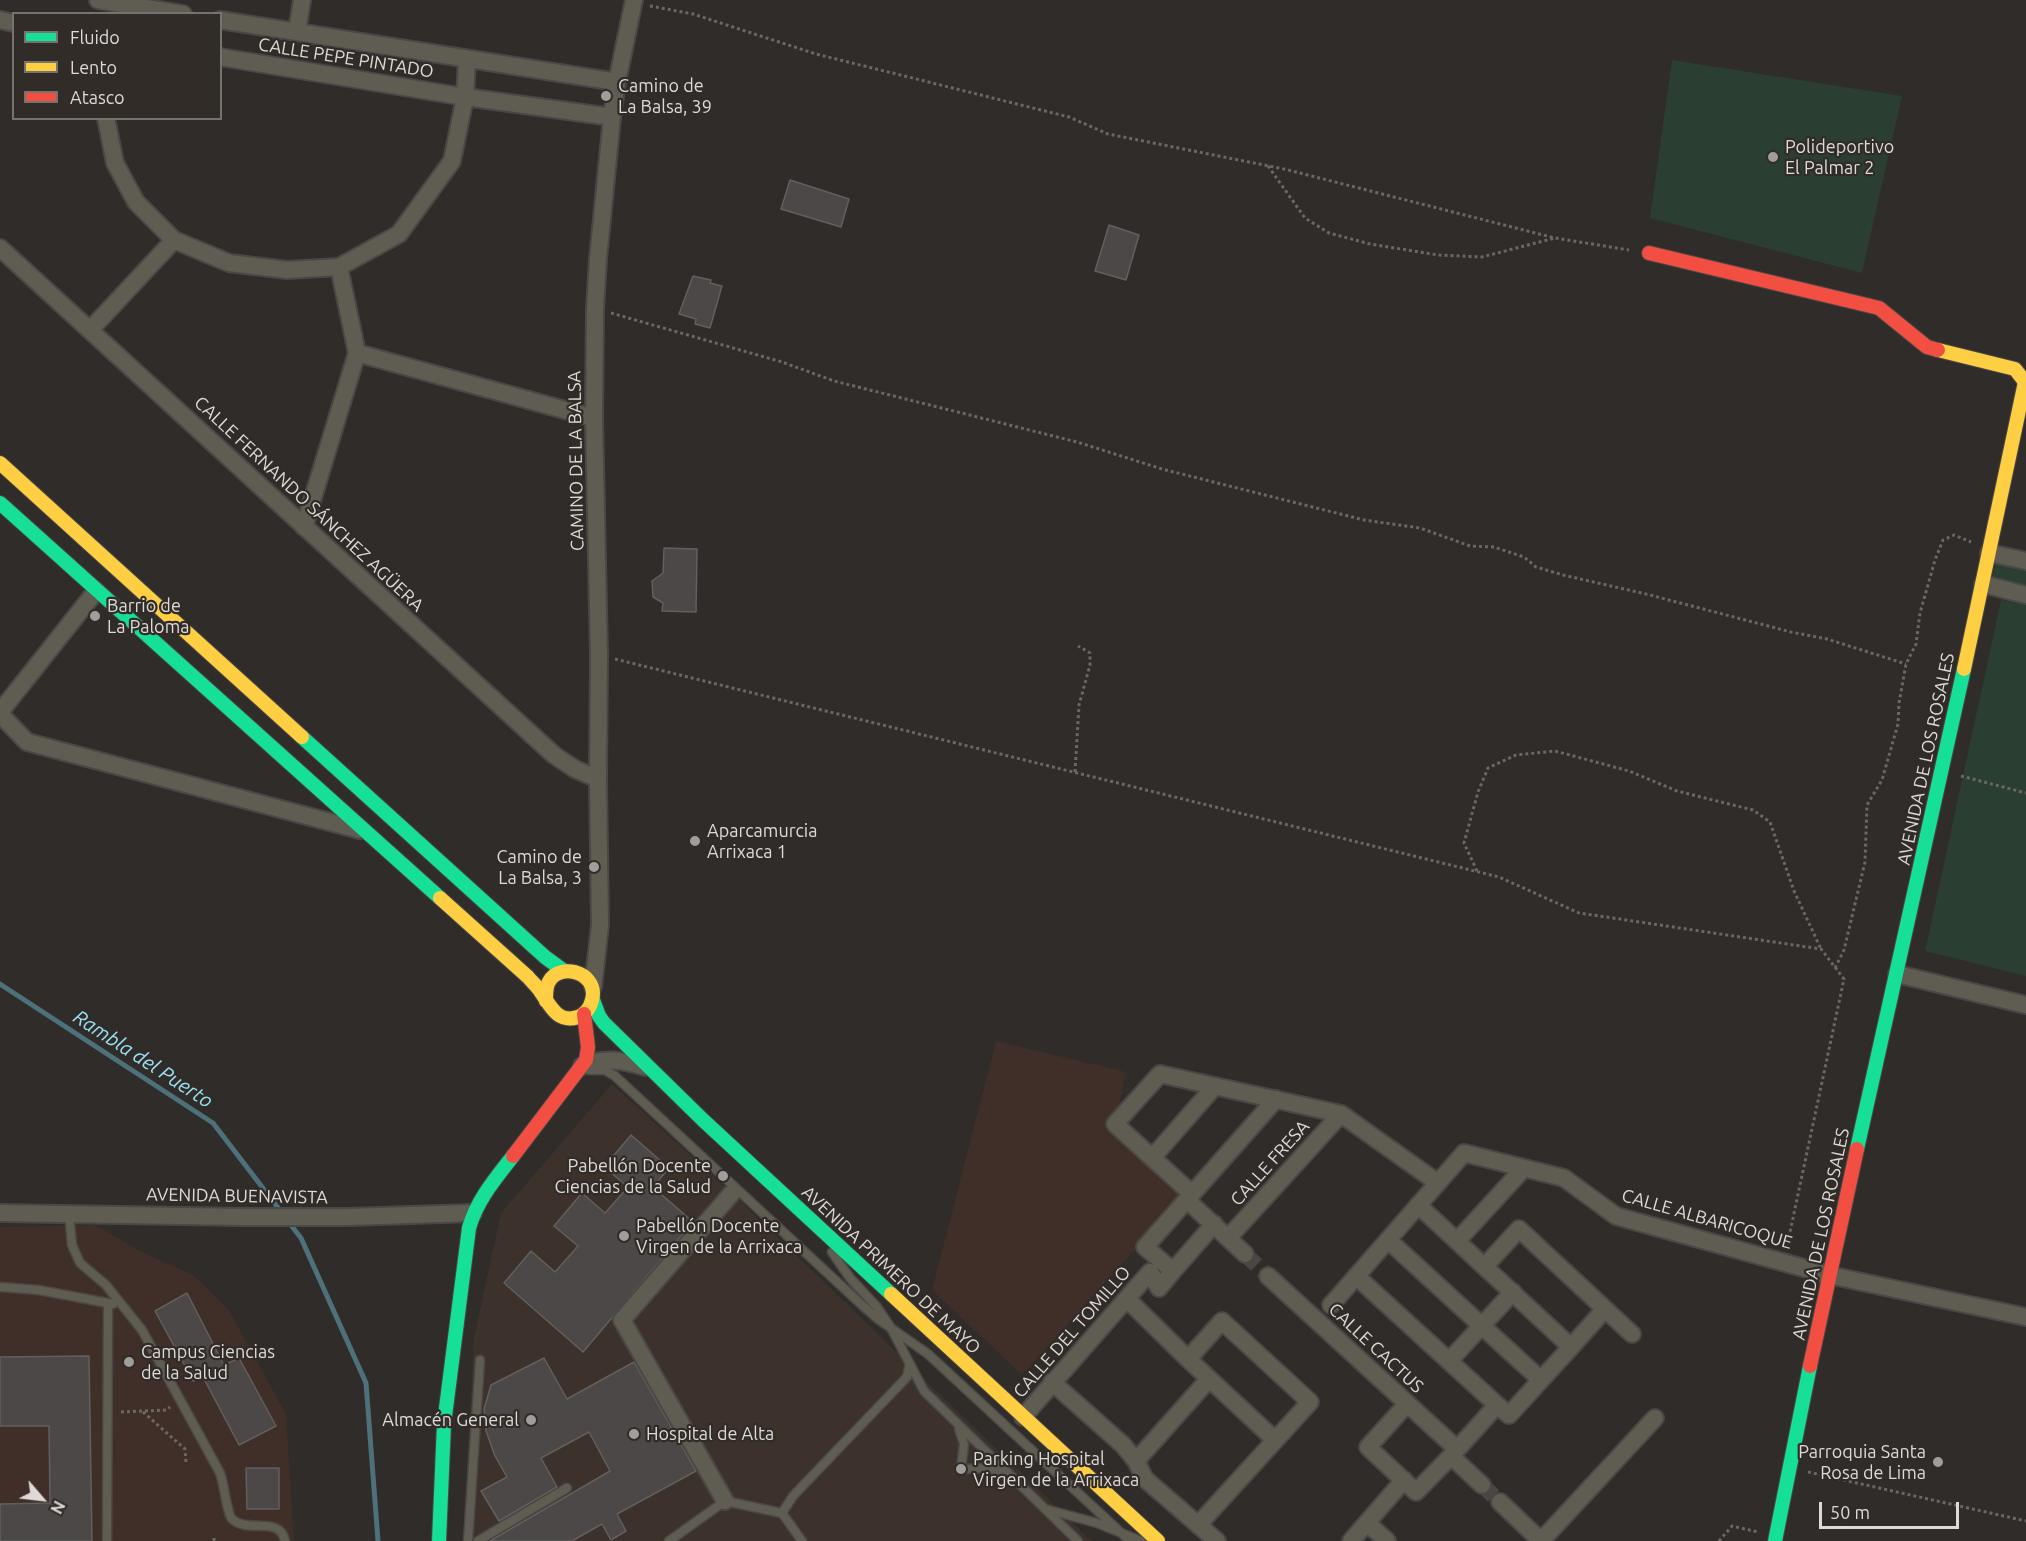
<!DOCTYPE html>
<meta charset="utf-8">
<style>
body{margin:0}
#map{position:relative;width:2026px;height:1541px;overflow:hidden;background:#2f2c2a;font-family:Ubuntu,sans-serif}
canvas{display:block}
.legend{position:absolute;left:12px;top:12px;width:210px;height:108px;box-sizing:border-box;background:#312c28;border:2px solid #76726e;margin:0;padding:8px 10px;list-style:none;font-size:18px;color:#dedad8}
.legend li{display:flex;align-items:center;gap:12px;height:30px}
.legend b{width:30px;border:2px solid #76726e}
.north{position:absolute;left:12px;top:1469px;width:60px;height:60px;-webkit-text-stroke:4px #312c28;paint-order:stroke;rotate:118deg;font-size:16px;font-weight:700;line-height:24px;text-align:center;color:#dedad8}
.north::after{content:'';display:block;margin:auto;width:21px;height:27px;background:#dedad8;clip-path:polygon(50% 0,100% 100%,50% 72%,0 100%)}
.scale{position:absolute;left:1819px;top:1502px;width:140px;height:27px;box-sizing:border-box;border:3px solid #dedad8;border-top:0;padding-left:8px;font-size:18px;line-height:21px;white-space:nowrap;color:#dedad8;-webkit-text-stroke:4px #312c28;paint-order:stroke}
</style>
<div id="map">
<canvas width="2026" height="1541"></canvas>
<ul class="legend">
<li><b style="height:8px;background:#16e098"></b>Fluido</li>
<li><b style="height:8px;background:#ffcf43"></b>Lento</li>
<li><b style="height:8px;background:#f24e42"></b>Atasco</li>
</ul>
<div class="north">N</div>
<div class="scale">50 m</div>
</div>
<script>
const c = document.querySelector('canvas').getContext('2d');
c.lineJoin = 'round';
function fillPath(path, color) { c.fillStyle = color; c.fill(path, 'evenodd'); }
function strokePath(path, color, width, dash) { c.strokeStyle = color; c.lineWidth = width; c.lineCap = dash ? 'butt' : 'round'; c.setLineDash(dash || []); c.stroke(path); }
function label(font, color, halo, rows, align = 'center') {
  c.font = font + ' Ubuntu,sans-serif'; c.lineWidth = 4.5; c.setLineDash([]); c.textBaseline = 'middle'; c.strokeStyle = halo; c.fillStyle = color; for (const [text, x, y, turn = 0] of rows) {
    c.save(); c.translate(x, y); c.rotate((+turn || 0) * Math.PI / 180); c.textAlign = isNaN(turn) ? turn : align; if (halo) c.strokeText(text, 0, 0); c.fillText(text, 0, 0); c.restore();
  }
}
fillPath(new Path2D(`
 M612 1084 732 1193 1092 1541H463L474 1337 501 1213Z`), '#3c312b');
fillPath(new Path2D(`
 M996 1041 1126 1072 1113 1134 1184 1195 1022 1375 932 1290Z
 M95 1225 138 1250 195 1276 229 1310 286 1414 294 1541H0V1227Z`), '#3f2f28');
fillPath(new Path2D(`
 M1672 60 1902 96 1862 273 1650 218Z
 M1996 561 2026 568V586L1992 578Z
 M2001 600 2026 605V976L1925 951Z`), '#2b3e32');
strokePath(new Path2D(`
 M0 984 213 1123 282 1213
 M287 1220 301 1238 366 1383 378 1541`), '#4d707a', 5);
const building = new Path2D(`
 M790 180 849 199 841 227 781 209Z
 M1109 225 1139 235 1126 280 1095 271Z
 M693 276 711 280 710 283 722 286 710 328 695 324 696 319 679 314Z
 M664 548 697 549 696 612 662 611 663 603 653 597 652 581 663 573Z
 M631 1135 669 1168 653 1187 693 1222 583 1352 504 1283 531 1251 555 1272 578 1246 554 1226 582 1193 605 1213 628 1187 604 1167Z
 M187 1293 224 1365 239 1358 276 1426 239 1445 203 1377 193 1381 155 1311Z
 M89 1356 92 1541H0V1504L50 1503 49 1426H0V1357Z
 M544 1358 567 1399 634 1362 696 1471 617 1514 626 1531 611 1540 602 1524 572 1541H490L610 1471 589 1432 541 1458 557 1487 499 1521 481 1491 507 1477 495 1456 486 1431 484 1409 491 1385Z
 M246 1468H279V1509H247Z`);
fillPath(building, '#4b4847');
strokePath(building, '#625f5d', 1.5);
strokePath(new Path2D(`
 M1245 1254 1268 1276
 M1482 1485 1500 1502`), '#494644', 16, [16, 8]);
const lane = new Path2D(`
 M589 1070H605L615 1076 862 1305 878 1319 928 1354 1130 1541
 M69 1213 72 1245 80 1263 106 1285 142 1330 220 1473C224 1483 227 1514 232 1519 248 1534 280 1515 285 1541
 M832 1252 850 1278 877 1307 891 1328 924 1391 1078 1541
 M0 1287 39 1290 113 1304
 M959 1429 964 1444 961 1469 989 1468 1007 1476
 M1045 1509 1097 1523 1141 1541
 M782 1513 793 1496 907 1377 910 1364
 M107 1541 108 1303
 M468 1541 480 1360
 M478 1541 567 1488
 M669 1541 725 1501 782 1513 802 1541`);
const street = new Path2D(`
 M98 0 183 14
 M0 20 14 23
 M220 20 617 82
 M297 32 302 0
 M220 57 465 97 612 117
 M106 118 115 163 136 202 174 240 229 263 287 270 339 267 399 234 452 161 465 97 467 59
 M0 248 554 755 575 769 598 779
 M90 330 174 240
 M357 353 594 418
 M304 527 357 353 339 267
 M1989 553 2026 561
 M1983 584 2026 595
 M0 712 96 591
 M0 714 27 742 360 830
 M1897 974 2026 1005
 M593 987 600 925 598 779 599 655 594 418 595 309 598 259 612 117 617 82 634 0
 M582 1066C603 1057 623 1060 645 1067
 M1152 1158 1215 1086
 M1192 1194 1115 1124 1160 1074 1341 1114 1438 1183
 M1188 1201 1245 1254
 M1418 1205 1571 1347 1605 1309 1519 1229 1485 1266
 M0 1213 243 1217H348L473 1213
 M1228 1238 1341 1114
 M1388 1240 1541 1380
 M1457 1241 1524 1168
 M1173 1271 1214 1224
 M1268 1276 1457 1449
 M1356 1276 1497 1405
 M1127 1299 1188 1359
 M1331 1305 1464 1153 1564 1178 1616 1216 1829 1275 2026 1317
 M1605 1309 1632 1334
 M1449 1361 1513 1292
 M1052 1382 1123 1445 1136 1461 1145 1479 1217 1541
 M1407 1404 1368 1447 1416 1492 1451 1456 1497 1405 1509 1415 1571 1347
 M1023 1417 1150 1272 1159 1288 1173 1271 1145 1247 1276 1099
 M1451 1456 1482 1485
 M1136 1461 1209 1379
 M725 1501 622 1320 732 1193
 M1500 1502 1541 1541
 M1367 1523 1387 1541
 M1198 1525 1310 1402 1222 1321 1188 1359 1275 1440
 M1351 1541 1404 1480
 M1541 1541 1655 1418`);
const fast = new Path2D(`
 M0 503 440 898
 M302 737 545 957 564 971
 M593 1000 599 1016 604 1023 703 1120 891 1294
 M1857 1149 1964 669
 M439 1541 444 1424 469 1228C477 1200 495 1179 513 1156
 M1775 1541 1810 1366`);
const slow = new Path2D(`
 M1938 350 2015 369 2025 382 1964 669
 M0 463 302 737
 M440 898 528 977C532 982 537 986 540 991 550 1005 557 1024 578 1017 586 1014 590 1008 592 1000 600 970 553 960 547 987 546 991 546 997 546 1001
 M891 1294 1158 1541`);
const jam = new Path2D(`
 M1649 253 1879 308 1927 347 1938 350
 M513 1156 586 1060 588 1047 584 1014
 M1810 1366 1857 1149`);
strokePath(lane, '#4a4847', 11);
strokePath(street, '#4a4847', 20);
strokePath(fast, '#4a4847', 16);
strokePath(slow, '#4a4847', 16);
strokePath(jam, '#4a4847', 16);
strokePath(new Path2D(`
 M650 6 693 14 816 54 1069 117 1108 134 1284 169 1555 238 1629 250
 M1268 166 1305 218 1329 233 1370 244 1438 255 1482 257 1555 238
 M611 313 782 362 834 381 1077 442 1162 469 1364 520 1420 528 1470 546 1494 547 1524 557 1536 567 1563 575 1646 594 1791 632 1827 639 1906 664
 M615 659 1499 877 1579 913 1821 949 1844 979 1787 1246
 M1075 772 1079 705 1090 665V653L1078 646
 M1961 776 2026 793
 M1477 871 1464 843 1478 792 1488 768 1516 755 1555 751 1629 771 1677 791 1753 810 1770 822 1794 891 1821 949
 M1835 968 1844 950 1865 862 1867 805 1882 780 1898 724 1899 703 1906 664 1916 644 1920 613 1935 560 1943 540 1954 535 1971 542
 M121 1412 166 1410 170 1407
 M143 1412 185 1449 186 1462
 M1808 1472 2026 1521
 M214 1541V1535
 M1719 1541 1732 1526 1758 1532`), '#6a6862', 3, [3, 3]);
strokePath(lane, '#5f5c51', 8);
strokePath(street, '#5f5c51', 16);
strokePath(fast, '#16e098', 14);
strokePath(slow, '#ffcf43', 14);
strokePath(jam, '#f24e42', 14);
for (const [x, y, r, color] of [
 [606,96,6,"#a19d9b"],
 [1773,157,6,"#a19d9b"],
 [95,616,6,"#a19d9b"],
 [695,841,6,"#a19d9b"],
 [594,867,6,"#a19d9b"],
 [723,1176,6,"#a19d9b"],
 [624,1236,6,"#a19d9b"],
 [129,1362,6,"#a19d9b"],
 [531,1420,6,"#a19d9b"],
 [634,1434,6,"#a19d9b"],
 [1938,1462,6,"#a19d9b"],
 [961,1469,6,"#a19d9b"]
]) { const dot = new Path2D(); dot.arc(x, y, r, 0, 2 * Math.PI); c.fillStyle = color; c.fill(dot); strokePath(dot, '#312c28', 2); }
label('18px', '#dedad8', '#312c28', [
 ["CALLE PEPE PINTADO",346,58,9],
 ["CAMINO DE LA BALSA",576,461,-91],
 ["CALLE FERNANDO SÁNCHEZ AGÜERA",309,504,43],
 ["AVENIDA DE LOS ROSALES",1926,759,-78],
 ["CALLE FRESA",1270,1163,-48],
 ["AVENIDA BUENAVISTA",237,1196,1],
 ["CALLE ALBARICOQUE",1707,1219,16],
 ["AVENIDA DE LOS ROSALES",1821,1234,-78],
 ["AVENIDA PRIMERO DE MAYO",891,1270,43],
 ["CALLE DEL TOMILLO",1072,1332,-49],
 ["CALLE CACTUS",1376,1348,43]
]);
label('18px', '#dedad8', '#312c28', [
 ["Camino de",618,86],
 ["La Balsa, 39",618,107],
 ["Polideportivo",1785,147],
 ["El Palmar 2",1785,168],
 ["Barrio de",107,606],
 ["La Paloma",107,627],
 ["Aparcamurcia",707,831],
 ["Arrixaca 1",707,852],
 ["Camino de",582,857,"right"],
 ["La Balsa, 3",582,878,"right"],
 ["Pabellón Docente",711,1166,"right"],
 ["Ciencias de la Salud",711,1187,"right"],
 ["Pabellón Docente",636,1226],
 ["Virgen de la Arrixaca",636,1247],
 ["Campus Ciencias",141,1352],
 ["de la Salud",141,1373],
 ["Almacén General",519,1420,"right"],
 ["Hospital de Alta",646,1434],
 ["Parroquia Santa",1926,1452,"right"],
 ["Rosa de Lima",1926,1473,"right"],
 ["Parking Hospital",973,1459],
 ["Virgen de la Arrixaca",973,1480]
], 'left');
label('italic 20px', '#98e1f5', '#312c28', [
 ["Rambla del Puerto",143,1059,33]
]);
</script>
